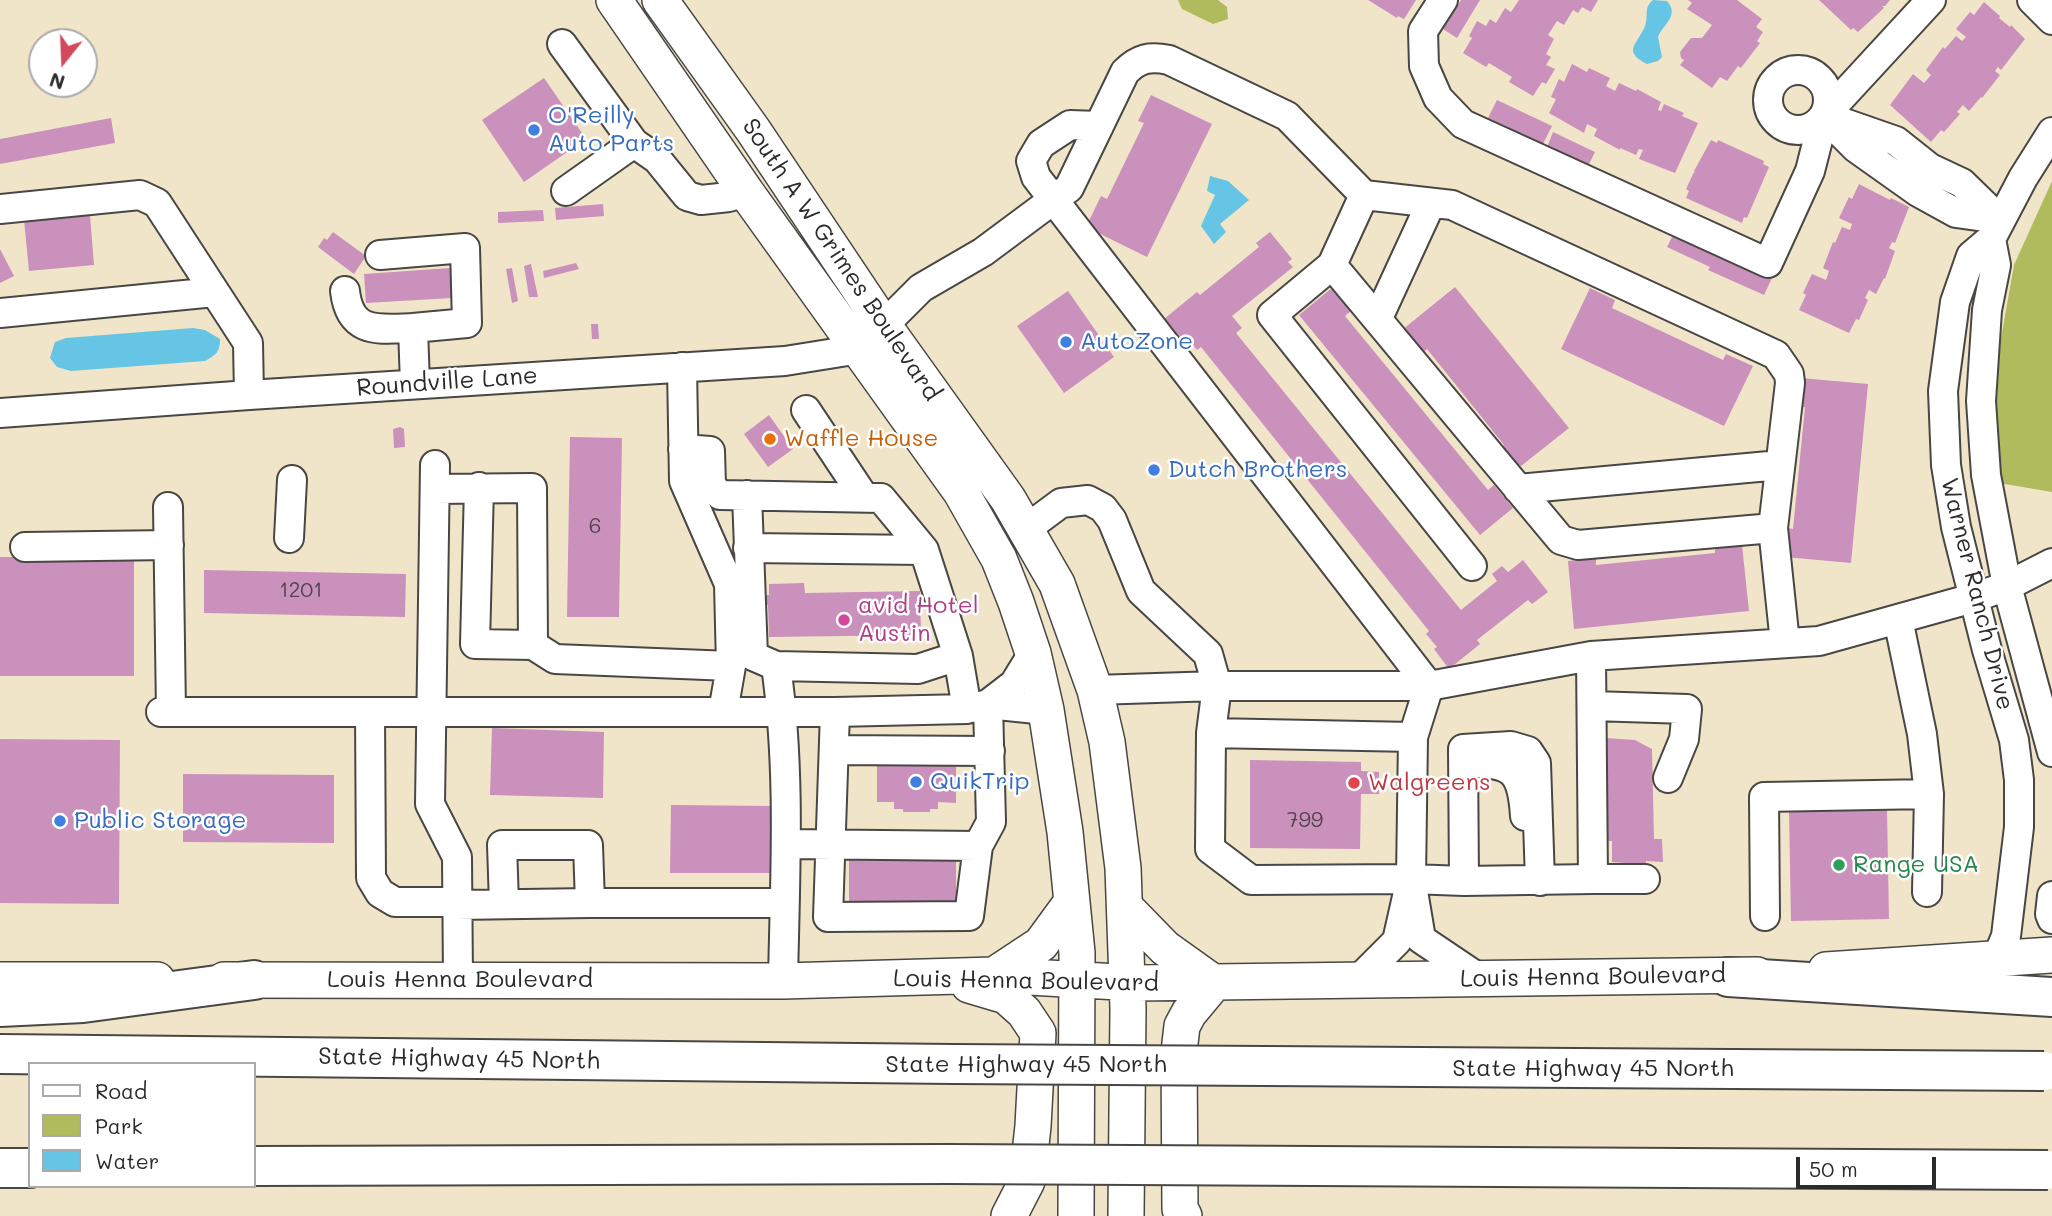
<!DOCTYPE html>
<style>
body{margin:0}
#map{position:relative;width:2052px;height:1216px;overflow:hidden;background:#f0e5c9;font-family:Mali,sans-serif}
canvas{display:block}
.legend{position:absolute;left:28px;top:1062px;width:228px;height:126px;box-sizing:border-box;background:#fff;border:2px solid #aaa;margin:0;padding:9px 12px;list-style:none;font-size:21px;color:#2b2b2b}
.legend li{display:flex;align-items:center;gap:14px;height:35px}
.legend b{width:35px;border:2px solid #aaa}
.north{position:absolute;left:28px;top:28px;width:70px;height:70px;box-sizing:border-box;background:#fff;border:2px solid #aaa;border-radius:50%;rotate:198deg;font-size:19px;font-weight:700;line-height:28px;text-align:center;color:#2b2b2b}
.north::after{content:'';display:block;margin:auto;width:24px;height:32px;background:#d1495b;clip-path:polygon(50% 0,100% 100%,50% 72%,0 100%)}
.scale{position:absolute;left:1796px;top:1157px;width:140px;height:32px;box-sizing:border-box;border:4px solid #2b2b2b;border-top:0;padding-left:9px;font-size:21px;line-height:24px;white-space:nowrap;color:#2b2b2b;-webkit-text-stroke:5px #fff;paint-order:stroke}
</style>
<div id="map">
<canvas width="2052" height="1216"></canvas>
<ul class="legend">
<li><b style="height:9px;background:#fff"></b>Road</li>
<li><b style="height:19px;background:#afbb5d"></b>Park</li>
<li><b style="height:19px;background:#66c4e4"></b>Water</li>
</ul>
<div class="north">N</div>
<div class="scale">50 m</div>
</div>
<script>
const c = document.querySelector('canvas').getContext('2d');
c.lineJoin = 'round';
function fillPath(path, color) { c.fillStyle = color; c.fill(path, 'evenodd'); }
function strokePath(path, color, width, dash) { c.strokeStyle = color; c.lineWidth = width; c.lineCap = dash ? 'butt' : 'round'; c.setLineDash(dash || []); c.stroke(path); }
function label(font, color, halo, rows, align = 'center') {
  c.font = font + ' Mali,sans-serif'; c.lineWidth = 5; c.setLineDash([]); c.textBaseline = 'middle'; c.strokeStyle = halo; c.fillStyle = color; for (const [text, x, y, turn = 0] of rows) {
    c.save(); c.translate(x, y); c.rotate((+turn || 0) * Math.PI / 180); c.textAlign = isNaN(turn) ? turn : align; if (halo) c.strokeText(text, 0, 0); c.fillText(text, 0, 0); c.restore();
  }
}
fillPath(new Path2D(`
 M1178 0H1218L1227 7 1228 19 1213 24 1182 9Z
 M2052 181V492L1999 483 1995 422 1998 355 2014 265Z`), '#afbb5d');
fillPath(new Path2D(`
 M1653 0 1667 1C1680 16 1663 24 1658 37L1662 57 1658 61 1647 64C1621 51 1638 44 1645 26 1649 16 1643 8 1653 0Z
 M1210 176 1228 181 1249 200 1220 224 1226 232 1214 244 1201 226 1215 195 1207 191Z
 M193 328 205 330 220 339C220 352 216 355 205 361L71 371 57 367 50 358 55 342 66 338Z`), '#66c4e4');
fillPath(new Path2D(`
 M1368 0H1416L1404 19 1398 16 1397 18Z
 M1461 0H1480L1457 38 1443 29Z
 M1519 0H1598L1591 12 1582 7 1578 13 1573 10 1564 25 1557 21 1548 35 1554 39 1546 54 1551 57 1546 65 1555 69 1546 84 1542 82 1533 96 1509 82 1512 77 1489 63 1486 67 1463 53 1472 38 1469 36 1477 21 1486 26 1490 19 1496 23 1505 8 1511 12Z
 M1688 0H1737L1762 19 1756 27 1763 32 1757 41 1760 43 1741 68 1738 66 1727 81 1720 77 1712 88 1680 65 1684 60 1681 58 1680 52 1691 38H1702L1712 25 1687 9 1692 3Z
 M1819 0H1890L1885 6H1882L1884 8 1858 32 1853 28 1851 30Z
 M1984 2 2000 16 1999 18 2010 27 2011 25 2025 39 2001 70 1998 67 1995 71 2000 75 1982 98 1981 97 1969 111 1963 105 1957 112 1960 114 1944 132 1941 130 1931 142 1890 105 1913 74 1924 83 1931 75 1926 70 1943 47 1945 49 1956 36 1962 41 1966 37 1956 29 1970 12 1974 15Z
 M1572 64 1587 72 1589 68 1610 78 1606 86 1615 91 1619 83 1636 91 1637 89 1661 102 1658 110 1661 111 1664 104 1684 113 1682 116 1698 123 1675 173 1639 159 1643 150 1639 149 1636 155 1620 148V150L1594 136 1597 129 1587 124 1584 133 1549 113 1556 99 1551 97 1559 79 1564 82Z
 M544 78 586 139 524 182 482 120Z
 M1151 95 1212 124 1147 257 1086 227 1101 196 1107 199 1144 123 1138 121Z
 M1497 100 1552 126 1543 144 1488 118Z
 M111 118 115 143 0 164V139Z
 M1553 132 1595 152 1588 166 1547 147Z
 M1711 140 1717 143 1718 140 1764 161 1763 164 1769 167 1747 218 1744 217 1742 223 1686 198 1689 191 1686 189 1694 172 1696 174 1694 171Z
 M1859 184 1890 200 1891 198 1909 207 1895 243 1892 242 1889 248 1895 251 1885 279 1884 278 1876 294 1869 290 1865 298 1868 300 1859 320 1856 319 1849 333 1799 310 1806 295 1803 293 1812 274 1826 280 1829 271 1823 268 1833 242 1835 243 1842 227 1850 230 1852 224 1839 218 1849 197 1852 199Z
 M603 204 604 216 556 220 555 208Z
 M543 210 544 221 498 223V212Z
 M90 215 94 265 29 271 24 220Z
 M333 232 366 256 354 274 318 247 324 238 327 240Z
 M1270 232 1292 259 1288 262 1293 267 1232 316 1242 328 1236 333 1461 610 1497 581 1492 574 1502 566 1508 572 1523 560 1548 592 1532 604 1528 600 1477 640 1480 644 1449 669 1434 649 1437 647 1426 634 1429 631 1201 347 1197 350 1187 338 1183 341 1164 319 1197 292 1200 295 1259 247 1256 243Z
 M1674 233 1773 276 1764 295 1708 270 1710 267 1667 247Z
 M0 249 14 276 0 283Z
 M576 263 579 269 544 278 543 271Z
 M531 264 538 297H529L524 266Z
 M450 268 452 298 366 303 364 274Z
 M512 268 518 301 512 303 506 269Z
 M1333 287 1352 310 1345 316 1488 490 1494 485 1513 508 1480 535 1299 315Z
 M1455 287 1569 428 1516 470 1499 449 1504 445 1427 349 1422 354 1402 330Z
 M1590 288 1615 300 1612 308 1723 360 1726 354 1753 366 1724 426 1561 349Z
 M1068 291 1114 357 1064 393 1017 326Z
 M591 324H598L599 339H592Z
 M1801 378 1868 384 1851 563 1785 557 1788 528 1793 529 1805 407H1799Z
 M769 415 793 449 768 467 744 434Z
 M400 427 404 429 405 447 394 448 393 429Z
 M570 437 622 438 619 617H567Z
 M1742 545 1749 611 1574 629 1568 561 1596 558V565L1715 553V547Z
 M0 557H134V676H0Z
 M204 570 406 574 405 617 204 613Z
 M804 583 805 593 920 591 921 635 769 637 768 605H763V595H769V584Z
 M492 728 604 732 603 798 490 795Z
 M1606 738 1635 740 1652 749 1654 839H1662L1663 862 1646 861V868H1626V863L1612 862V841H1607Z
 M0 739 120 740 119 904 0 903Z
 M1250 760 1361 762V771L1379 772V794H1361L1360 849 1250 848Z
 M877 761H956V803L938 802V809H930V812H903V809H894V802H877Z
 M183 774 334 775V843L183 842Z
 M671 805 774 806V873H670Z
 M1887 809 1889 919 1791 921 1789 811Z
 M849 859 956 860V910H849Z`), '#cb91bd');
const minor = new Path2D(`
 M1443 0 1423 31 1424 66 1438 98 1463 124 1768 263 1810 171 1824 116 1931 0
 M2032 0 2052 20
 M562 44 634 143 657 159 687 196 701 200 729 197 746 192
 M1768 100a30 30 0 1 1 60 0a30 30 0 1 1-60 0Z
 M1824 116 1856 148 1918 192 1956 213 1999 219
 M1830 118 1896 141 1930 168 1962 183 1999 219
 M1099 126 1070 125 1041 144 1031 161 1036 177 1429 686 1591 656
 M566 191 634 143
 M1364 195 1452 205 1776 355 1789 374 1790 383 1773 528
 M0 209 140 195 157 203 248 343 249 395
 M1991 239 1996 265 1987 310 1981 401 1986 475 2007 586 2052 752
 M380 255 465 248 467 323 413 328
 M1332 265 1561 540 1578 545 1773 528 1785 643
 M345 291C350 335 379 329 413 328L415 384
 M0 313 215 292
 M1378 318 1431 203
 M682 367 684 481 729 584 731 666 723 712
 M806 410 864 497
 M0 413 249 395 785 361 860 349 921 288 983 252 1069 188 1125 72C1139 58 1150 56 1169 60L1287 116 1364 195 1332 265 1272 315 1472 566
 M683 449 710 451 711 485 720 495 881 498 924 550 958 656 967 709
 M435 465 430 804 457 857 458 980
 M479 487 475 644 533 645 555 659 731 666
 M435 489 532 488 533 645
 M1518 489 1780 465
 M747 495 753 656 776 666C791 770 785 876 783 981
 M168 507 171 712
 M1026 529 1061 503 1088 500 1103 508 1112 520 1141 591 1208 654 1217 686 1211 733 1210 849 1251 880 1411 879 1413 737 1211 733
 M289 538 292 480
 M25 547 169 545
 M748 548 924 550
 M1898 619 1922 734 1929 794 1927 892
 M776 666 918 669 958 656
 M1095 690 1217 686H1429L1413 737
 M988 704 1014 684 1033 653
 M1592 706 1687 709 1684 739 1668 778
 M161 712H835L967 709 988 704 1046 710
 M370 712 371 878 380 893 395 902H457
 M835 712 828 917 969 916 978 846 991 822 988 704
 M834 750 990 751
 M1466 763C1512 762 1522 770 1525 816
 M787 844 978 846
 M1411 879 1464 881 1593 879 1591 656 1819 641 1973 598 2007 586 2052 563
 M1593 879H1645
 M1464 881 1463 749 1511 746 1528 751 1536 763 1540 881
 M2052 896 2050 914 2052 919
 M590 903H784
 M457 905 590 903 588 845H502L504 904
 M1765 916 1764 797 1929 794
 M1997 958 2006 936 2019 827V780L2014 740 1987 650 1956 527 1946 465 1943 391 1955 302 1971 256 1991 239 2023 178 2052 132
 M1358 980 1397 941 1411 879 1421 939 1479 978`);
const major = new Path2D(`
 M614 0 746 192 961 492 999 559 1016 602 1033 653 1046 710 1065 832 1077 953 1076 1216
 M660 0 753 130 884 326 1008 499 1057 584 1095 690 1107 742 1123 868 1128 1009 1126 1216
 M1125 907 1165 948 1214 983
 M1826 970 2052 955
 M994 975 1041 944 1071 903
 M0 980H157
 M224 980 783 981 994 975 1136 983 1757 975
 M969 985 1006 996 1024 1012 1038 1033 1033 1126 1027 1181 1009 1216
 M1184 1216 1180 1209 1179 1052 1182 1026 1189 1013 1214 983`);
const highway = new Path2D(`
 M1728 977 2052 997
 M0 1007 83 1003 254 980
 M0 1054 954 1064
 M254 1166 949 1164
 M0 1168H30`);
strokePath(minor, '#494743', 32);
strokePath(major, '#494743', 38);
strokePath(highway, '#494743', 42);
strokePath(minor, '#fff', 28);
strokePath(major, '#fff', 35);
strokePath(highway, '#fff', 38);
const highwayBridge = new Path2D(`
 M954 1064 2044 1071
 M949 1164 2048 1170`);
strokePath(highwayBridge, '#494743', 42, []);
strokePath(highwayBridge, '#fff', 38);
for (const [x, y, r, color] of [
 [534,130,7,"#3f7fe0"],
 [1066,342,7,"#3f7fe0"],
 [770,439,7,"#e8710a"],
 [1154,470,7,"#3f7fe0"],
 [844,620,7,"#d1479c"],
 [916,782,7,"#3f7fe0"],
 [1354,783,7,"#e0444e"],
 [60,821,7,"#3f7fe0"],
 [1839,865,7,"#2e9e5b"]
]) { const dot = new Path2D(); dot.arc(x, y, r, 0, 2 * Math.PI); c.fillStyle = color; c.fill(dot); strokePath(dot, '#fff', 2.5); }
label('21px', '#534450', null, [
 ["6",595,527],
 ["1201",301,591],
 ["799",1305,821]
]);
label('24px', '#366cbe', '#fff', [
 ["O'Reilly",548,116],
 ["Auto Parts",548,144],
 ["AutoZone",1080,342],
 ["Dutch Brothers",1168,470],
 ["QuikTrip",930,782],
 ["Public Storage",74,821]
], 'left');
label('24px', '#2b2b2b', '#fff', [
 ["South A W Grimes Boulevard",841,260,56],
 ["Roundville Lane",447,382,-4],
 ["Warner Ranch Drive",1977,594,76],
 ["Louis Henna Boulevard",1593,977,-1],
 ["Louis Henna Boulevard",460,980],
 ["Louis Henna Boulevard",1026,981,1],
 ["State Highway 45 North",459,1059,1],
 ["State Highway 45 North",1026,1065],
 ["State Highway 45 North",1593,1069]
]);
label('24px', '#c56008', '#fff', [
 ["Waffle House",784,439]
], 'left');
label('24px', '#b23c85', '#fff', [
 ["avid Hotel",858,606],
 ["Austin",858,634]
], 'left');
label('24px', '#be3a42', '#fff', [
 ["Walgreens",1368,783]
], 'left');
label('24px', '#27864d', '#fff', [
 ["Range USA",1853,865]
], 'left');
</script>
